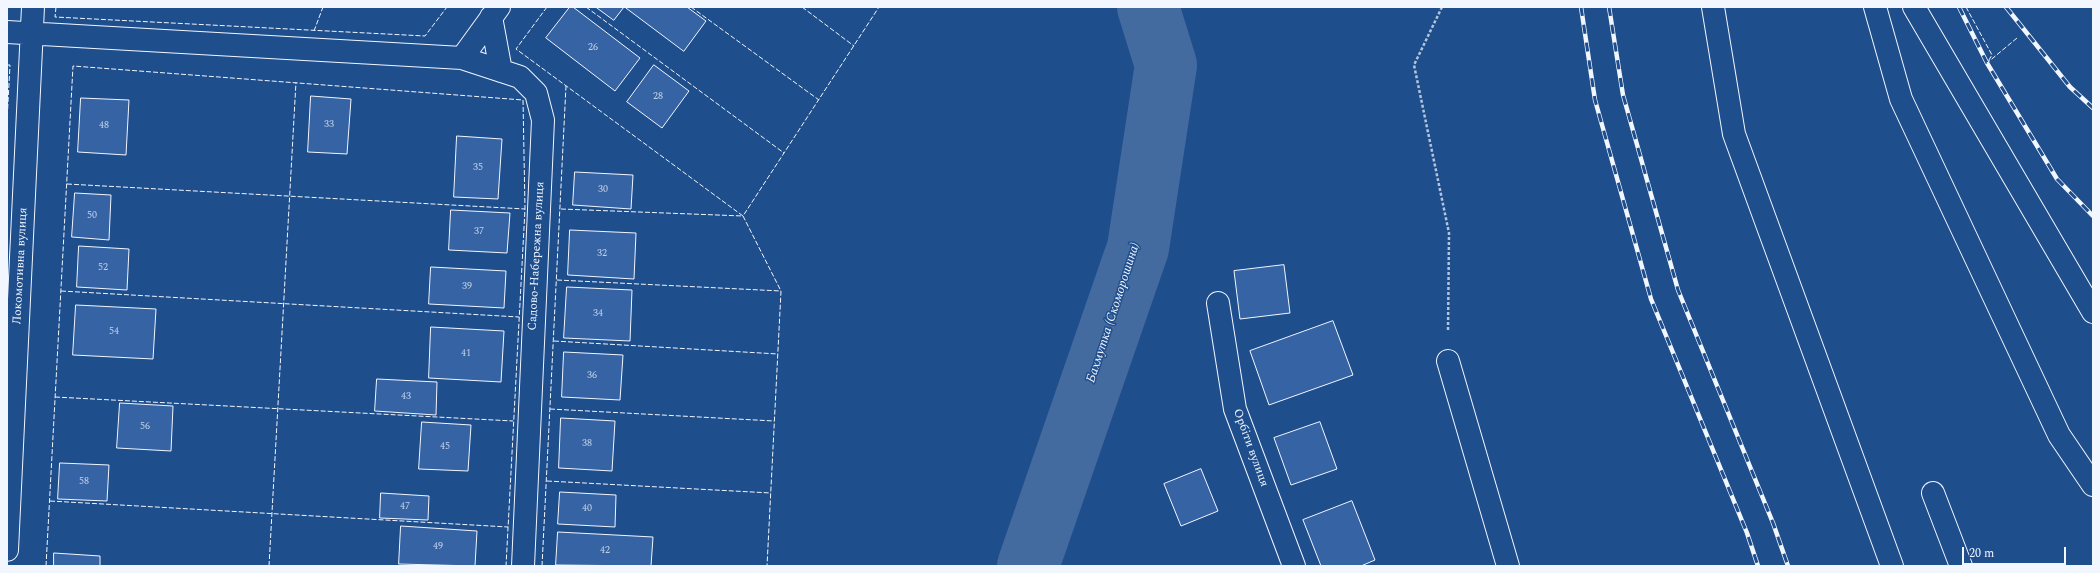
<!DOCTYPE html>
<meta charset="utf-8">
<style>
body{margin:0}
#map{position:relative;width:2100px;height:573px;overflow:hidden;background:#1f4e8c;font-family:Spectral,serif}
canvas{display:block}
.frame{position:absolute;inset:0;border:8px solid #f2f6ff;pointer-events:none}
.scale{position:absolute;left:1962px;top:547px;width:104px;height:18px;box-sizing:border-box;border:2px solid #f2f6ff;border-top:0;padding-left:5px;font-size:12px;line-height:14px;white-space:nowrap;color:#f2f6ff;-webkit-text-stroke:3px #1f4e8c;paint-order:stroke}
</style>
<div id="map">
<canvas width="2100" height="573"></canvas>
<div class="frame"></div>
<div class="scale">20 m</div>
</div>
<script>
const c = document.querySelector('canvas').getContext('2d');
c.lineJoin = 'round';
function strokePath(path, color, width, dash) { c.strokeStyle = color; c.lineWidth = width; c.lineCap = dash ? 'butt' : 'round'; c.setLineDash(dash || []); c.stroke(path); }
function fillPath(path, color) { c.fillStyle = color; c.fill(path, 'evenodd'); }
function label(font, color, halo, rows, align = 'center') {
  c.font = font + ' Spectral,serif'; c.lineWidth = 3; c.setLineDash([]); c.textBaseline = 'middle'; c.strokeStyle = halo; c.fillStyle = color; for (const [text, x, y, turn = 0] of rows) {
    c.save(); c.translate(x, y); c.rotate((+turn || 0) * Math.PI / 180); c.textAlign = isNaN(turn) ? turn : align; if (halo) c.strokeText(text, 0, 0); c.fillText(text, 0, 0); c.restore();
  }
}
strokePath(new Path2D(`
 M1028 566 1138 248 1166 65 1148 7`), '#446ba0', 62);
const building = new Path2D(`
 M570 7H573L640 58 615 91 546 38Z
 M596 7H624L614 20Z
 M625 7H687L706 21 684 51Z
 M654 65 689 91 662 128 627 102Z
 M311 96 351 99 347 154 308 152Z
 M81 98 129 100 126 155 78 152Z
 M457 136 502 139 498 199 454 197Z
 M575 172 633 175 631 209 573 205Z
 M75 193 111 195 109 240 72 237Z
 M451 210 510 213 507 253 449 250Z
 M570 230 636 233 634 279 568 275Z
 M79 246 129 249 127 290 77 287Z
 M1284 265 1290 313 1240 319 1234 271Z
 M431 267 506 271 504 308 429 304Z
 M567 287 632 290 630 341 564 338Z
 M76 305 156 309 153 359 73 355Z
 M1333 321 1353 375 1269 405 1250 351Z
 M431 327 504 331 501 382 429 378Z
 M564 352 623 355 620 400 562 397Z
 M377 379 437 382 436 415 375 411Z
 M120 403 173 406 171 451 117 448Z
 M561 418 615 421 612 471 559 468Z
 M422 422 471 425 468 471 419 469Z
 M1320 422 1337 469 1291 485 1274 438Z
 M60 463 109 465 107 501 58 499Z
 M1201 469 1218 511 1181 526 1164 484Z
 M560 492 616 495 615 527 558 524Z
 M381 493 429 496 428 520 380 518Z
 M1352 501 1375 560 1361 566H1321L1303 520Z
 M401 526 477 531 475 566 399 564Z
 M558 532 653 537 651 566 556 565Z
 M54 553 100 556V566H54Z`);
fillPath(building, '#3563a3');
strokePath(building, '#f2f6ff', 1);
const minor = new Path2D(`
 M499 7 462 58 520 77 536 93 543 120 523 566
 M1713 7 1734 134 1892 566
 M1875 7 1901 99 2059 435 2093 485
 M1914 7 2093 312
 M491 17 501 71
 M7 32 462 58
 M1218 303 1235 409 1294 566
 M1448 361 1508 566
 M1933 493 1961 566
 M7 550 33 7`);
strokePath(minor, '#f2f6ff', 24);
strokePath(new Path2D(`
 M1442 7 1414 65 1449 233 1448 332`), '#b3c4dc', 2.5, [3, 2]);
strokePath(minor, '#1f4e8c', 22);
const rail = new Path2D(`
 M1581 7 1595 100 1651 299 1747 533 1758 566
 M1609 7 1623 95 1678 290 1773 523 1788 566
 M1959 7 1987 63 2057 179 2093 216
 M2006 7 2070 87 2093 108`);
strokePath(rail, '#f2f6ff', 4.5);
strokePath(rail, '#1f4e8c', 3, [9]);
strokePath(new Path2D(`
 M56 7 55 17 425 36 447 7
 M547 7 516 49 743 216 879 7
 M586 7 784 153
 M691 7 819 100
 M802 7 854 46
 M1966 7 1992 55 1987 63 2017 38
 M314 31 323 7
 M7 65H10L7 121
 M67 184 525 209
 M561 209 743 216 781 291
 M557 280 781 291 767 566
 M61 291 519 317
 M554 341 778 354
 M55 397 513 421
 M550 409 774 421
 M547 481 771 493
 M50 501 508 527
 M46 566 73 66 523 100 525 209 506 566
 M269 566 296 82
 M542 566 566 86`), '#f2f6ff', 1, [5, 2]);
label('10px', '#c3d1e8', null, [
 ["26",593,48],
 ["28",658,97],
 ["33",329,125],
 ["48",104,126],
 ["35",478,168],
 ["30",603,190],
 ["50",92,216],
 ["37",479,232],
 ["32",602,254],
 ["52",103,268],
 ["39",467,287],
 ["34",598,314],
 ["54",114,332],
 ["41",466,354],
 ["36",592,376],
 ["43",406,397],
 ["56",145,427],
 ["38",587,444],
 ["45",445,447],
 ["58",84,482],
 ["47",405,507],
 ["40",587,509],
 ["49",438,547],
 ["42",605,551]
]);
label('12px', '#f2f6ff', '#1f4e8c', [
 ["Садово-Набережна вулиця",537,256,-87],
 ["Локомотивна вулиця",21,266,-87],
 ["Орбіти вулиця",1250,448,70]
]);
label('italic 13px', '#f2f6ff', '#1f4e8c', [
 ["Бахмутка (Скоморошина)",1114,313,-72]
]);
</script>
